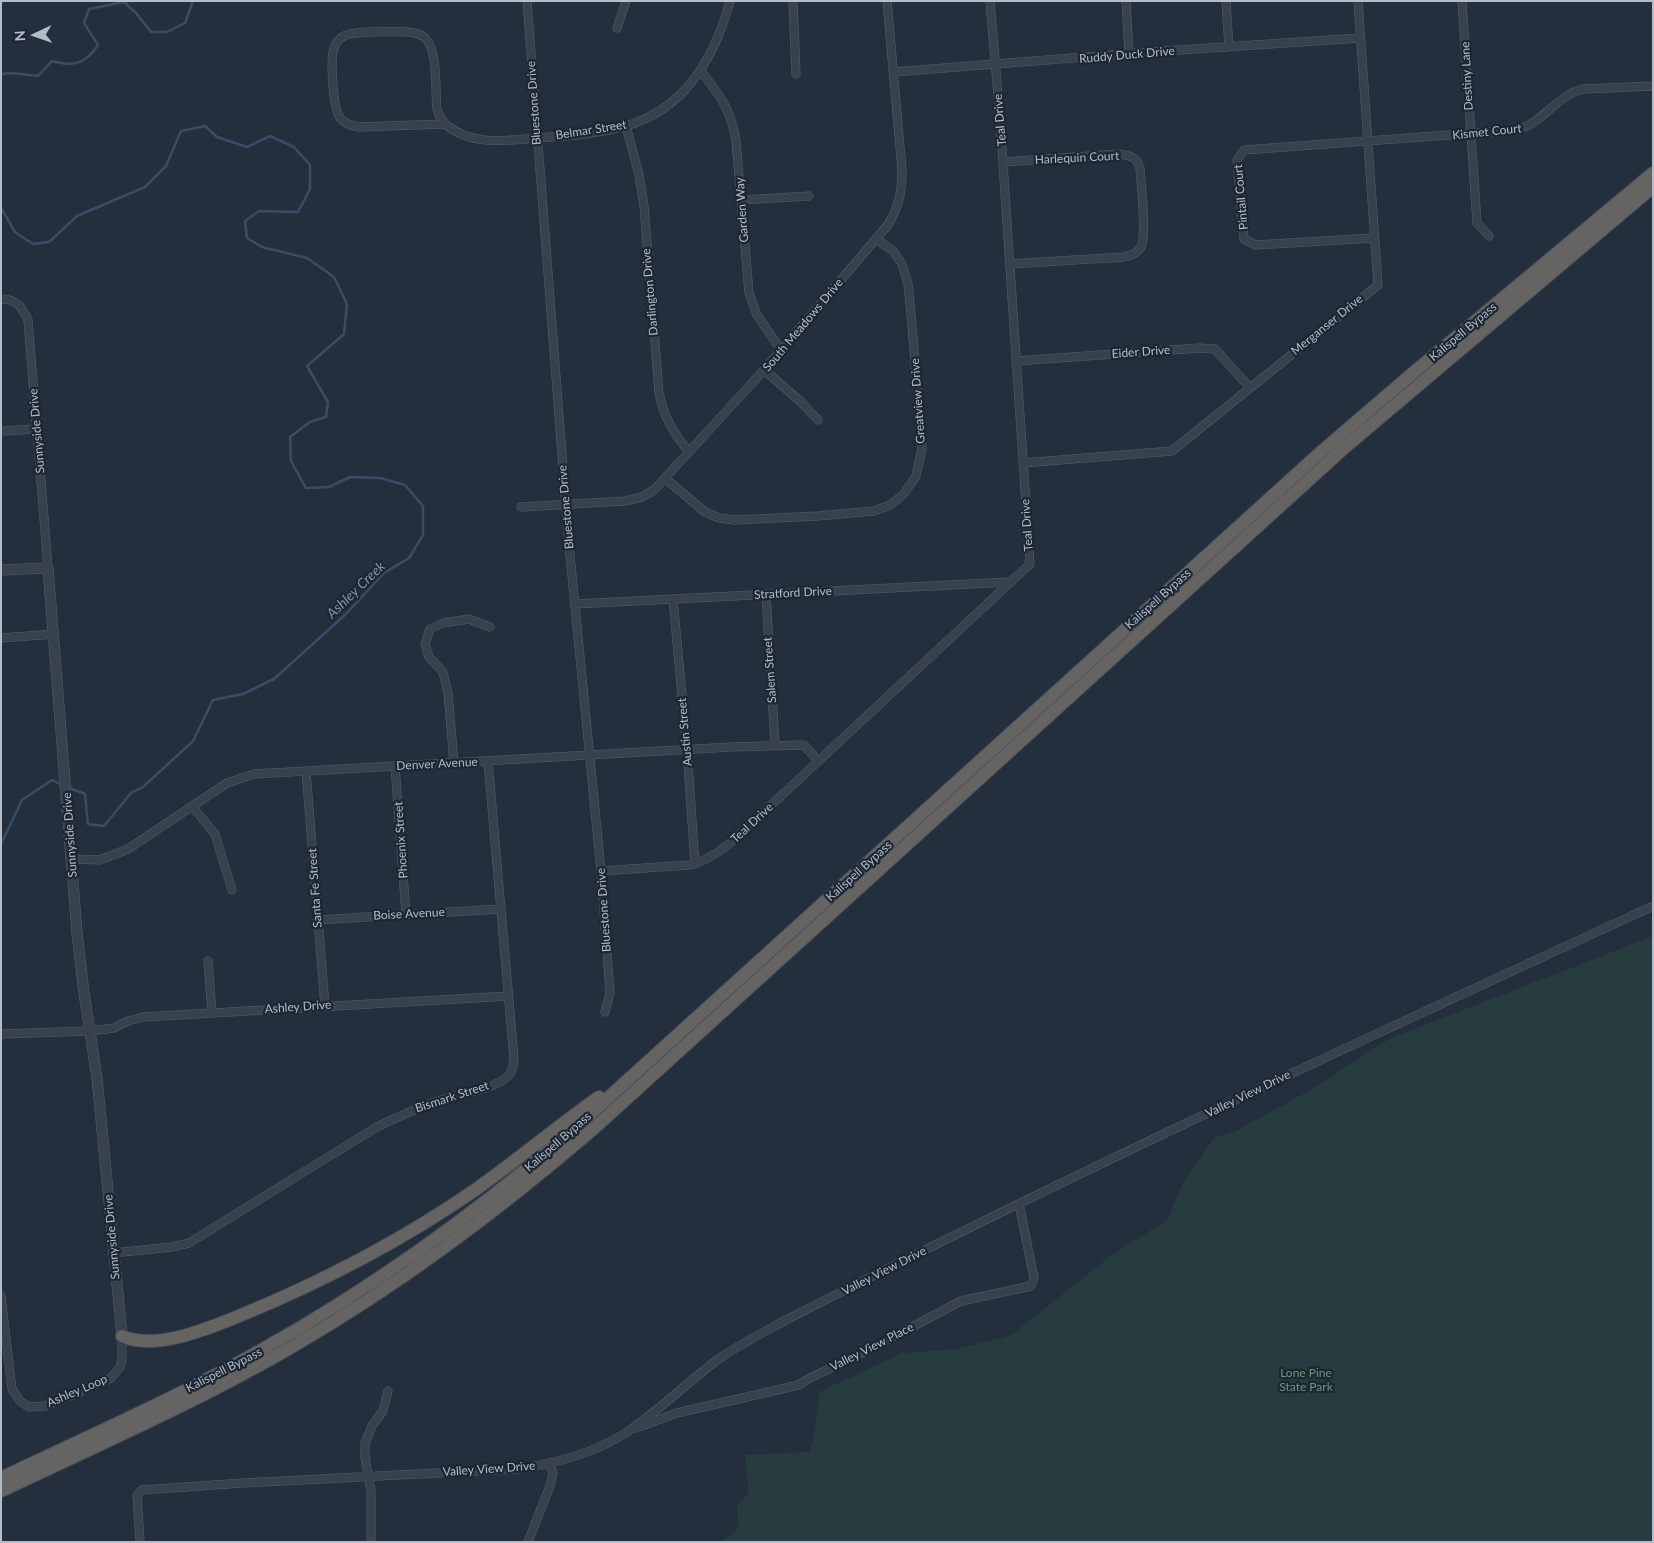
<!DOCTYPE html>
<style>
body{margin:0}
#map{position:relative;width:1654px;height:1543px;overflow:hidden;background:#242f3e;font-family:Lato,sans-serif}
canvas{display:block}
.frame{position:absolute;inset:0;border:2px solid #b4bcc9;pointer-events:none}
.north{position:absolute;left:10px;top:10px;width:50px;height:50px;-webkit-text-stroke:4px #1d2633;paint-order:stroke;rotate:267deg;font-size:14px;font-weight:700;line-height:20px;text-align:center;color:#b4bcc9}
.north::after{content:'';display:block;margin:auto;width:18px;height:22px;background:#b4bcc9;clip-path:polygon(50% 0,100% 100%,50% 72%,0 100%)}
</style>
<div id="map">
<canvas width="1654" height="1543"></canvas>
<div class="frame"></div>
<div class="north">N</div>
</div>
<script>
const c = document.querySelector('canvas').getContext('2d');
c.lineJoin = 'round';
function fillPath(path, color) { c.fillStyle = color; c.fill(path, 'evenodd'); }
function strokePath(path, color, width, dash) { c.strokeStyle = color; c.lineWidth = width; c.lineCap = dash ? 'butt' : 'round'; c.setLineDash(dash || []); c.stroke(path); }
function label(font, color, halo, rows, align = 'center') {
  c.font = font + ' Lato,sans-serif'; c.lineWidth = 4.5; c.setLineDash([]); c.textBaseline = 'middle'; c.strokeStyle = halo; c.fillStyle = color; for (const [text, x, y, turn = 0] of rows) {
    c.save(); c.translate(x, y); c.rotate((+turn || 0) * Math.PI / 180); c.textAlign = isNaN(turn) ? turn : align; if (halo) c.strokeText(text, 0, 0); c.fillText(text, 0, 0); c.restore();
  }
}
fillPath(new Path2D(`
 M1653 936V1542H720L738 1529 737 1505 749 1493 745 1455 810 1452 814 1438 819 1392 902 1353 957 1349 1011 1335 1112 1255 1167 1220 1183 1183 1215 1137 1234 1132 1316 1087 1389 1039Z`), '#263c3f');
strokePath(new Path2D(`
 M1 74 11 73 38 76 52 61C73 67 86 64 98 45L84 23 89 9 124 2 136 13 151 32H167L185 23 193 1
 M1 208 15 232 33 244 49 242 77 216 145 187 166 166 181 131 205 126 217 137 247 147 270 136 294 147 310 165V189L298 212 259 211 245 221 247 238 262 247 307 258 334 277 347 304 344 334 307 366 328 402 326 417 310 422 290 437 291 461 306 488 329 487 350 477 380 478 405 485 423 506V535L409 558 384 573 346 614 274 679 243 694 213 700 193 741 143 787 131 793 104 826 88 824 85 794 67 787
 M1 844 22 800 52 780 62 785`), '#394c67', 2.5);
const minor = new Path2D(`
 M527 1 569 545 601 871 610 993 605 1012
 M793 1 796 74
 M1126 1 1129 54
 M1226 1 1229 47
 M1462 1 1477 223 1489 236
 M617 28 626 1
 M409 32C415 33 422 34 426 39 438 52 435 91 437 109L439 115 445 124 358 127C350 125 343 123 339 116 333 105 330 60 334 48 336 43 339 38 344 36 355 30 394 32 409 32Z
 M701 71C720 96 731 109 736 141L749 293 757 315 781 350
 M893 72 1149 52 1360 38
 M445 124C471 146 505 141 536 138 566 136 597 134 626 126 685 109 715 57 730 1
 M626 126 639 175 644 206 659 393C664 418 673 432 689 452
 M1003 162 1118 154C1129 155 1137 157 1140 168 1141 184 1147 236 1141 247 1137 254 1131 255 1124 257L1009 264
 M741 200 809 196
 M1374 238 1255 245 1244 239 1237 160 1244 150 1517 130C1543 123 1557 95 1583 89L1653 86
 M1 299C17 299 22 307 28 320L48 568
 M1016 361 1199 348 1215 349 1250 388
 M764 370 800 401 818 420
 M1 431 36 429
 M1023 463 1172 451 1378 285 1358 1
 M666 479 705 512 719 518 735 520 818 516 874 511 890 505 903 495 916 476 922 449 912 325 908 284 902 264 892 250 876 239
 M521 507 625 501 642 497 654 490 764 370 887 226C899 208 902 191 902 170L887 1
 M766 594 775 745
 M673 599 687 749 695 864
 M575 604 1010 582
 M1 638 55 634
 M454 763 448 693 443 672 429 657 425 644 430 629 443 623 469 619 490 627
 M395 766 406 914
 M306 771 325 1006
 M192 806 215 834 232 890
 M72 859 100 860 128 849 227 783 254 774 731 747 804 745 818 761
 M601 871 689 865C708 861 724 849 738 836L1030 564 1000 119 990 1
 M317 920 501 909
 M208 961 212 1013
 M1 1034 90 1031 114 1028 128 1021 143 1017 509 996
 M113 1253 172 1247 189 1243 375 1128C399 1116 422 1106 447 1098 465 1092 493 1090 508 1076 513 1071 513 1066 514 1059L488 761
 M1 1296 12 1389 20 1401 29 1407 46 1406 111 1378 120 1367 122 1360V1336
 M636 1428 677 1413 799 1385 806 1380 878 1345 961 1301 1031 1286 1034 1278 1019 1204
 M140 1542 137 1496 142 1490 243 1483 516 1469C553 1464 592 1454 624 1434 658 1412 687 1382 720 1358 741 1344 764 1332 786 1320 1071 1174 1362 1040 1653 906
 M371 1542V1491L365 1458V1443L372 1426 383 1411 388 1391
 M528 1542 550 1486 553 1473 549 1464`);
const tertiary = new Path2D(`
 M1 570 48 568 77 933 84 993 97 1078 122 1336`);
const trunk = new Path2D(`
 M122 1336C155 1351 207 1329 239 1316 322 1282 401 1241 475 1190 517 1160 557 1127 599 1097
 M1 1478C89 1436 179 1397 263 1349 372 1288 472 1216 566 1136L1321 452 1407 378 1653 173
 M1 1491C100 1444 201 1400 295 1345 402 1283 499 1210 592 1130L1343 449 1653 187`);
strokePath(minor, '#565f6c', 9);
strokePath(tertiary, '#565f6c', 11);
strokePath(trunk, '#434c59', 14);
strokePath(minor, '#38414e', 8);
strokePath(tertiary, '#38414e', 10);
strokePath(trunk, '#656462', 12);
label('12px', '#b4bcc9', '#1d2633', [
 ["Ruddy Duck Drive",1127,55,-5],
 ["Destiny Lane",1467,76,-93],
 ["Bluestone Drive",534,103,-94],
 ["Teal Drive",1000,120,-95],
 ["Belmar Street",591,130,-9],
 ["Kismet Court",1487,132,-6],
 ["Harlequin Court",1077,158,-3],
 ["Pintail Court",1241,197,-95],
 ["Garden Way",742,210,-94],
 ["Darlington Drive",650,292,-95],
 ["South Meadows Drive",803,325,-50],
 ["Merganser Drive",1327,325,-39],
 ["Kalispell Bypass",1463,332,-40],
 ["Eider Drive",1141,352,-4],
 ["Greatview Drive",918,401,-94],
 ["Sunnyside Drive",37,431,-95],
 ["Bluestone Drive",566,507,-95],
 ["Teal Drive",1027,525,-94],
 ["Stratford Drive",793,593,-3],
 ["Kalispell Bypass",1158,599,-42],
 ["Salem Street",770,670,-94],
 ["Austin Street",685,732,-95],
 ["Denver Avenue",437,764,-3],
 ["Teal Drive",752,823,-43],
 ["Sunnyside Drive",70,835,-94],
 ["Phoenix Street",401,840,-94],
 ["Kalispell Bypass",859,871,-42],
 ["Santa Fe Street",315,888,-94],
 ["Bluestone Drive",604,910,-94],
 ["Boise Avenue",409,914,-3],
 ["Ashley Drive",298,1007,-4],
 ["Valley View Drive",1248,1094,-26],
 ["Bismark Street",452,1097,-18],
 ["Kalispell Bypass",558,1142,-41],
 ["Sunnyside Drive",112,1237,-95],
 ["Valley View Drive",884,1271,-27],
 ["Valley View Place",872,1347,-27],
 ["Kalispell Bypass",224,1370,-27],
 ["Ashley Loop",77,1391,-23],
 ["Valley View Drive",489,1469,-4]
]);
label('12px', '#6b9a76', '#1d2633', [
 ["Lone Pine",1306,1373],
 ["State Park",1306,1387]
]);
label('italic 14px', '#7c92b1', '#1d2633', [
 ["Ashley Creek",356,590,-44]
]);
</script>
